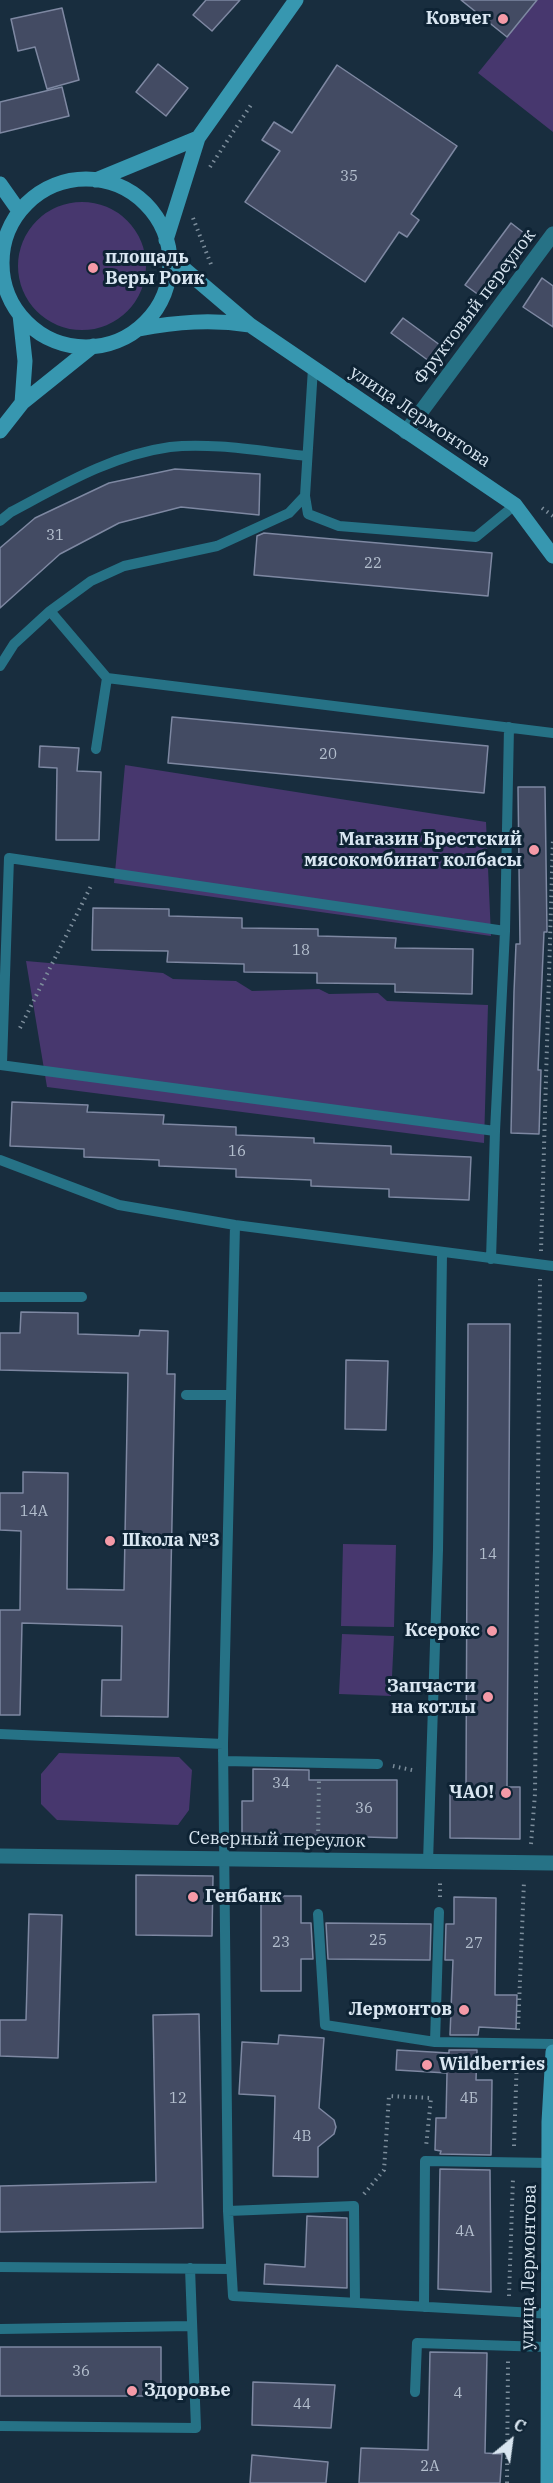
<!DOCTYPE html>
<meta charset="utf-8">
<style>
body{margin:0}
#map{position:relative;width:553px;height:2483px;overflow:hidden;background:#182d3e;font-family:"IBM Plex Serif",serif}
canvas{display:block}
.north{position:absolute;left:481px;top:2411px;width:60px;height:60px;-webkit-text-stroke:4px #0e2334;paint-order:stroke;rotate:29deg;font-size:16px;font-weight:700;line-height:24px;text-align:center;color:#d9e6f1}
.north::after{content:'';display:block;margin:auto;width:21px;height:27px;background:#d9e6f1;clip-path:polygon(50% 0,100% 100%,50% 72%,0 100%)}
</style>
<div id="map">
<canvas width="553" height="2483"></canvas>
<div class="north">С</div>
</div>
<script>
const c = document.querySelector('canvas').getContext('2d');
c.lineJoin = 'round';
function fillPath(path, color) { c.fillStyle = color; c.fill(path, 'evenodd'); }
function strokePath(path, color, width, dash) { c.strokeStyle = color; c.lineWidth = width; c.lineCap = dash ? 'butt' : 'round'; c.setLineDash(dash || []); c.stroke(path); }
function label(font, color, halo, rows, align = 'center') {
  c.font = font + ' "IBM Plex Serif",serif'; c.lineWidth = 6; c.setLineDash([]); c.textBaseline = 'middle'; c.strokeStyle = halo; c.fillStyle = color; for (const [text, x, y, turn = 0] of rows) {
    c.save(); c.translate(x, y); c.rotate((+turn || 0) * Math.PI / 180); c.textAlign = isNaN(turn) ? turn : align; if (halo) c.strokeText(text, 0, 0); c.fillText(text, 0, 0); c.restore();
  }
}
fillPath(new Path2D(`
 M537 0H553V132L478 73Z
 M18 266a64 64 0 1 1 128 0a64 64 0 1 1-128 0Z
 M125 765 486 822 491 936 114 883Z
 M26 961 163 973 173 979 236 981 252 991 319 989 329 994 378 993 387 1001 488 1005 484 1143 47 1087Z
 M343 1544 396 1545 394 1627 341 1626Z
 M342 1634 394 1636 391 1696 339 1694Z
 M59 1753 179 1757 192 1770 189 1810 178 1825 57 1820 41 1804V1774Z`), '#47376e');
const building = new Path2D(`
 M206 0H240L212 31 193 15Z
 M461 0H537L507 37Z
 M62 8 79 80 47 89 35 47 18 51 11 19Z
 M158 64 188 88 166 116 136 92Z
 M337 65 457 146 411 214 419 220 407 237 399 232 365 282 245 202 280 151 262 140 274 122 292 133Z
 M62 87 69 116 0 133V102Z
 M511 223 529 237 483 298 465 285Z
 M542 278 553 286V327L523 307Z
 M403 318 444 348 433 364 391 333Z
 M175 469 260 474 259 515 181 507 119 523 60 554 0 608V548L35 518 109 483Z
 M264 533 492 553 488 596 254 575 257 536Z
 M172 717 488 746 484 793 168 763Z
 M40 746 79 748 77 771 101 772 99 840H56L57 768 39 767Z
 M518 787H545L547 932H544L538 1070H541L539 1134 511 1133 514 992 516 944H520Z
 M93 908 169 909V916L242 918V928L318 929V936L396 938 395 948 473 949 472 994 395 992V984L317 983V973L244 972V964L167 962 168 951 92 950Z
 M12 1102 88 1105 87 1112 164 1115 163 1124 236 1127V1135L314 1138V1143L391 1146V1154L471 1157 469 1200 389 1197V1189L311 1186V1180L236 1177V1169L159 1166V1160L84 1157V1149L10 1146Z
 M21 1312 78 1313V1334L139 1336 140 1330 168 1331 167 1374H175L168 1717 101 1716 102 1680H121L122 1626 22 1623 20 1715H0V1610H20L21 1531 0 1530V1493H23V1472L68 1473 67 1589 124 1590 128 1373 0 1370V1333H20Z
 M468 1324H510L507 1787H520V1839L450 1838V1786H466Z
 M346 1360 388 1361 386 1430 345 1429Z
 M253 1769 309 1770V1780H397V1838L242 1833V1801H253Z
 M136 1875 213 1876 212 1936 136 1935Z
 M261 1896H301V1923H311L313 1959H301V1991H261Z
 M454 1897 496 1898 495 1995H517L516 2029 479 2027 478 2035H450L453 1960H445L446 1924H454Z
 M29 1914 62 1915 58 2058 0 2056V2020H26Z
 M326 1923 431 1924 430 1960 328 1959Z
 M199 2014 203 2228 0 2232V2186L156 2182 153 2015Z
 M279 2035 324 2038 319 2108 334 2120 336 2127 334 2134 318 2147V2177L273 2176 275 2096 239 2094 242 2042 278 2044Z
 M397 2050 449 2053V2050H477L476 2080H492L491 2155 440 2154 441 2151 435 2150 436 2118H446L447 2073 396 2070Z
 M440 2169 490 2170 491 2292 438 2289Z
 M307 2216 347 2218V2288L264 2284 265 2264 305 2267Z
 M0 2347H161V2396H0Z
 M430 2352 487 2353 485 2453 502 2454 500 2483H359L361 2448 428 2450Z
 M253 2382 335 2385 331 2428 252 2425Z
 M252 2455 328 2462 326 2483H250Z`);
fillPath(building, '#434b63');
strokePath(building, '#7e88a2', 1.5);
strokePath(new Path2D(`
 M210 167 253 102
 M193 218 212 267
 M542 508 553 516
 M20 1028 92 884
 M541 1251 553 838
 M393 1766 416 1771
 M318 1843 319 1778
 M531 1844 535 1794 540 1279
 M440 1897V1880
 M518 2030 524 1881
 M514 2146 517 2058
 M364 2194 384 2170 389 2096 431 2098 426 2147
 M509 2296 513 2178
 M507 2483 508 2361`), '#7c8d9b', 4, [1.5, 4.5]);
strokePath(new Path2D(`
 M305 496 308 514 339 526 476 537 515 505
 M0 521 11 512C62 485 112 455 170 447 212 442 265 452 307 456
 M50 611 107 678
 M0 666 14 644 50 611 91 581 124 566 217 546 289 513 305 496 313 368
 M96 749 107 678 553 733
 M2 1063 9 858 505 931
 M0 1065 495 1131 491 1259
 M495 1131 505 931 509 727
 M0 1160 119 1205 235 1225 553 1266
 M235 1225 223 1744 228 2211 233 2296 553 2314
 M0 1297H82
 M186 1395H229
 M0 1734 223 1744
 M223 1761 378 1764
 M428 1862 438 1550 442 1254
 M318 1914 325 2025 435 2042 553 2044
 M435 2042 439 1912
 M228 2211 354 2206 355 2302
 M0 2267 231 2269
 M424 2307 425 2161 551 2163
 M0 2329 192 2326
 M415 2392 417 2343 547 2347
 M0 2426 196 2428 190 2268`), '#267286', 10);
strokePath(new Path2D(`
 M406 432 553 234
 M0 1856 553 1863`), '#267286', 15);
strokePath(new Path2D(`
 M2 263a84 84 0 1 1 168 0a84 84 0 1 1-168 0Z
 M96 180 198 138
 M0 184 19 211
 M166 240 198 138 296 0
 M169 256 250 325 515 505 553 556
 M20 315 25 361 22 403
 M138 329C177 322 211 319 250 325
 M0 431 22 403 93 346
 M548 2483 549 2122 553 2052`), '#3797b0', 15);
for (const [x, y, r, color] of [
 [503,19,6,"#f49aa7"],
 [93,268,6,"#f49aa7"],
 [534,850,6,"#f49aa7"],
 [110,1541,6,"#f49aa7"],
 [492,1631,6,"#f49aa7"],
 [488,1697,6,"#f49aa7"],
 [506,1793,6,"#f49aa7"],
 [193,1897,6,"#f49aa7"],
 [464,2010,6,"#f49aa7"],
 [427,2065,6,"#f49aa7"],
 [132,2391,6,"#f49aa7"]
]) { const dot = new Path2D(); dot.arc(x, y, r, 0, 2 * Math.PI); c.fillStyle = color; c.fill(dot); strokePath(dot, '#0e2334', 2); }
label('15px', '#b4bfce', null, [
 ["35",349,177],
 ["31",55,536],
 ["22",373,564],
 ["20",328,755],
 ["18",301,951],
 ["16",237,1152],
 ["14А",34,1512],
 ["14",488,1555],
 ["34",281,1784],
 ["36",364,1809],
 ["25",378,1941],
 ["23",281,1943],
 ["27",474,1944],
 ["12",178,2099],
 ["4Б",469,2099],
 ["4В",302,2137],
 ["4А",465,2232],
 ["36",81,2372],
 ["4",458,2394],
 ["44",302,2405],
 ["2А",430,2467]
]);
label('bold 18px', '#d9e6f1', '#0e2334', [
 ["Ковчег",491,19],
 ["площадь",105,258,"left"],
 ["Веры Роик",105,279,"left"],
 ["Магазин Брестский",522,840],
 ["мясокомбинат колбасы",522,861],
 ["Школа №3",122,1541,"left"],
 ["Ксерокс",480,1631],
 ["Запчасти",476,1687],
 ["на котлы",476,1708],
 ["ЧАО!",494,1793],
 ["Генбанк",205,1897,"left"],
 ["Лермонтов",452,2010],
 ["Wildberries",439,2065,"left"],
 ["Здоровье",144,2391,"left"]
], 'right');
label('18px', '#d9e6f1', '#0e2334', [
 ["Фруктовый переулок",475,307,-53],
 ["улица Лермонтова",420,417,34],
 ["Северный переулок",277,1840,1],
 ["улица Лермонтова",529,2267,-89]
]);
</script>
